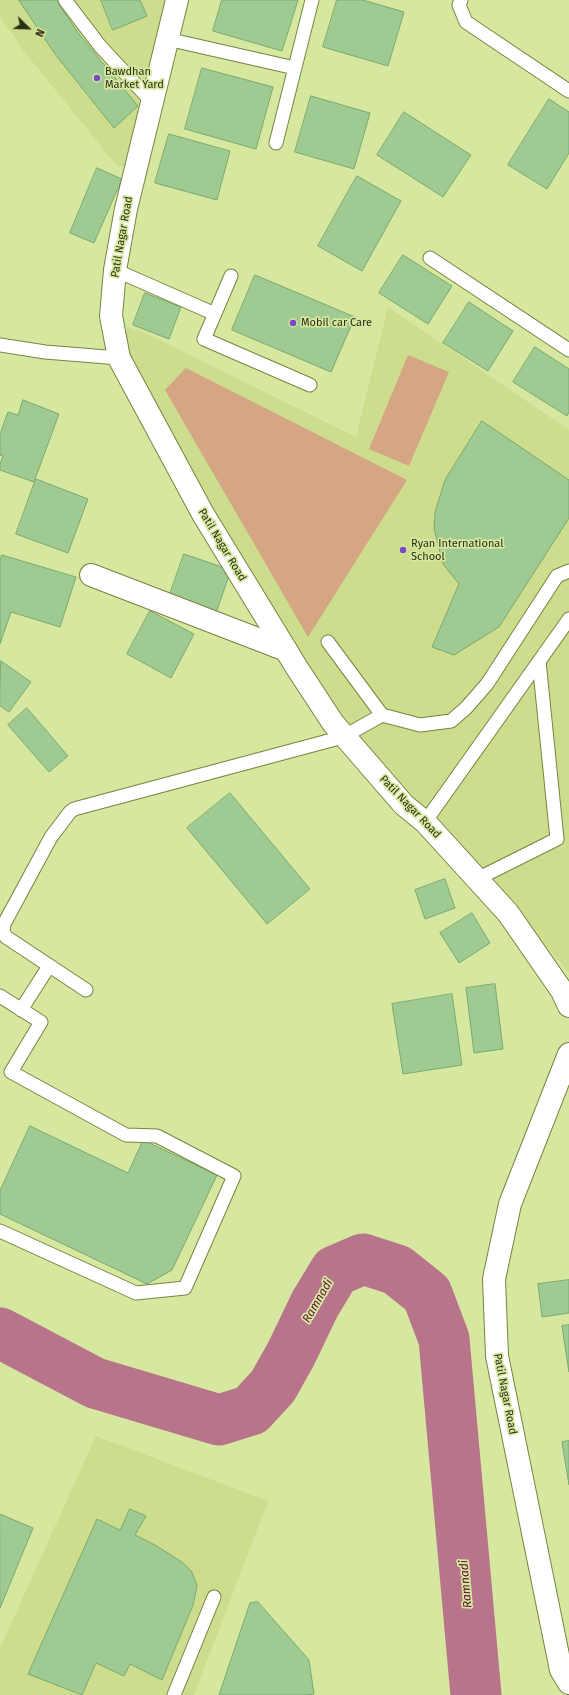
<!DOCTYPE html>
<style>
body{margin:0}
#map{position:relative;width:569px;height:1695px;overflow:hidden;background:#d6e79f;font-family:"Fira Sans",sans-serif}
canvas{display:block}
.north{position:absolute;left:8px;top:8px;width:40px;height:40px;-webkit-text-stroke:3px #d6e79f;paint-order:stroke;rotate:113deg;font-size:11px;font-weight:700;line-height:16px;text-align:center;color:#2a3013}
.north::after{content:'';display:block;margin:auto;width:14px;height:18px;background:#2a3013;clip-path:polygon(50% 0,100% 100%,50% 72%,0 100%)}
</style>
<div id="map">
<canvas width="569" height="1695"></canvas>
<div class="north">N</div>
</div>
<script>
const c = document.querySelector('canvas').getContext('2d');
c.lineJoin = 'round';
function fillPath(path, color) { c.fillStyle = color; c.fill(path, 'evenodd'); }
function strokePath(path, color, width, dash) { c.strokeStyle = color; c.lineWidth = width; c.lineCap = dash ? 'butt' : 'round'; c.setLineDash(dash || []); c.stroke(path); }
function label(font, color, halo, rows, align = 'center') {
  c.font = font + ' "Fira Sans",sans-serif'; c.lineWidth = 3.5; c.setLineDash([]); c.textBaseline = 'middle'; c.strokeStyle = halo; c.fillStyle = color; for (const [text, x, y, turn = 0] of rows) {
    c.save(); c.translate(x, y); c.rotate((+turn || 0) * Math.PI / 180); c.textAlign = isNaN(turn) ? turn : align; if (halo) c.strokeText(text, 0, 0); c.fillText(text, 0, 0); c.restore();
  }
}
fillPath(new Path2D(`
 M0 0H167L127 166 118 167 23 50 0 16Z
 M388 307 569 430V972L387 774 343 722 303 661 124 355 127 327 143 332 356 437Z
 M96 1436 268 1501 194 1695H0V1648Z`), '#ccdd8d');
fillPath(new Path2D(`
 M408 355 449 372 409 466 369 449Z
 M186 368 407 480 308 637 165 390Z`), '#d4a683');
strokePath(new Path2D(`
 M0 1333 95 1383 219 1420 251 1410 273 1386 291 1354 315 1304 335 1271 363 1259 397 1270 427 1294 444 1339 476 1695`), '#b8748b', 51);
const building = new Path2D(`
 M19 0H56L79 34 138 106 114 128 55 54Z
 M101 0H140L147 16 113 30Z
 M222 0H298L282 51 213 31Z
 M337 0H363L404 12 388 66 323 47Z
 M202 68 273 87 256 149 185 129Z
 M311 96 370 113 354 169 295 152Z
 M549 99 569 112V153L547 189 508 165Z
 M404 112 471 155 443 197 377 155Z
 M169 134 230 151 217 200 155 183Z
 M97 168 122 179 94 243 70 233Z
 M357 176 401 201 362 271 318 246Z
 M403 255 452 286 428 324 379 293Z
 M255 275 355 317 331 372 232 330Z
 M145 293 181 307 169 339 133 325Z
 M469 302 513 331 488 371 443 343Z
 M535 347 569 369V412L567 416 513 382Z
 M23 400 59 414 34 482 0 470V464L3 456 0 455V434L8 412 18 415Z
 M482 421 569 480V518L499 627 454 655 432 647 459 584 443 564 434 528 435 512 445 480Z
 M36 479 88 499 68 553 16 534Z
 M184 554 231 570 216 613 169 597Z
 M2 555 76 577 60 627 11 612 0 644V561Z
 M150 611 194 634 171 678 127 654Z
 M1 661 31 682 9 712 0 706Z
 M27 708 68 756 49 772 8 725Z
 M230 793 310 889 267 924 187 828Z
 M445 879 455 908 425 919 415 890Z
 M472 913 490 943 459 963 440 933Z
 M495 984 503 1049 474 1053 466 988Z
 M452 994 462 1065 403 1074 392 1004Z
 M30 1126 128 1173 143 1140 217 1175 172 1270 147 1284 0 1214V1191Z
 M569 1280V1313L542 1317 538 1284Z
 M569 1325V1372L562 1326Z
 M569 1441V1485L562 1442Z
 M130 1509 146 1516 135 1535 155 1545 182 1562 192 1572 197 1586 193 1605 162 1680 130 1664 124 1676 96 1663 82 1695 28 1674 97 1519 120 1530Z
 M0 1514 33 1528 0 1608Z
 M258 1602 309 1660 314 1694 306 1695H219L250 1603Z`);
fillPath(building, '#9fca92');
strokePath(building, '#7ca96f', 1);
const service = new Path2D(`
 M65 0 100 46 152 102
 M461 0 459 5 466 22 569 91
 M167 39 295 68
 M276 143 312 0
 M430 258 569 350
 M115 270 215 314
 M231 276 204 339 310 385
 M0 345 45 352 119 358
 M328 642 382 715
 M425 822 569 619
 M487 874 557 839 539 661
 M86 990 6 937 3 931 4 924 51 837 70 812 74 809 343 737 382 715 420 725 451 721 466 708 487 684 557 576 569 571
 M0 996 41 1022 11 1072 126 1135 157 1136 234 1176 185 1288 136 1293 0 1231
 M21 1010 49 966
 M174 1695 214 1597`);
const minor = new Path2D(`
 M91 575 286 650`);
const tertiary = new Path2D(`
 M177 0 126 209 115 270 111 316 119 358 203 514 297 668 333 723 404 805 425 822 508 913 562 991 569 1006
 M569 1054 510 1204 494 1279 497 1356 561 1670 569 1683`);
strokePath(service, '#778440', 15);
strokePath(minor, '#778440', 24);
strokePath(tertiary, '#778440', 24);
strokePath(service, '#fff', 13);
strokePath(minor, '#fff', 22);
strokePath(tertiary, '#fff', 22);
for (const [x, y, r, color] of [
 [97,78,4,"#7b4ac2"],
 [293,323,4,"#7b4ac2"],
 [403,550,4,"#7b4ac2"]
]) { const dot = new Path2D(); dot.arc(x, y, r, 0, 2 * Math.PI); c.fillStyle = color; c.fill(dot); strokePath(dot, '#d6e79f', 1.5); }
label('11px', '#2a3013', '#d6e79f', [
 ["Bawdhan",105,72],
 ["Market Yard",105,85],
 ["Mobil car Care",301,323],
 ["Ryan International",411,544],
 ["School",411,557]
], 'left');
label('11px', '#2a3013', '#d6e79f', [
 ["Patil Nagar Road",122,237,-80],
 ["Patil Nagar Road",222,545,59],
 ["Patil Nagar Road",410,807,46],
 ["Patil Nagar Road",505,1394,79]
]);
label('italic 12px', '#620e35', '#d6e79f', [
 ["Ramnadi",318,1301,-60],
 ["Ramnadi",466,1584,-95]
]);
</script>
